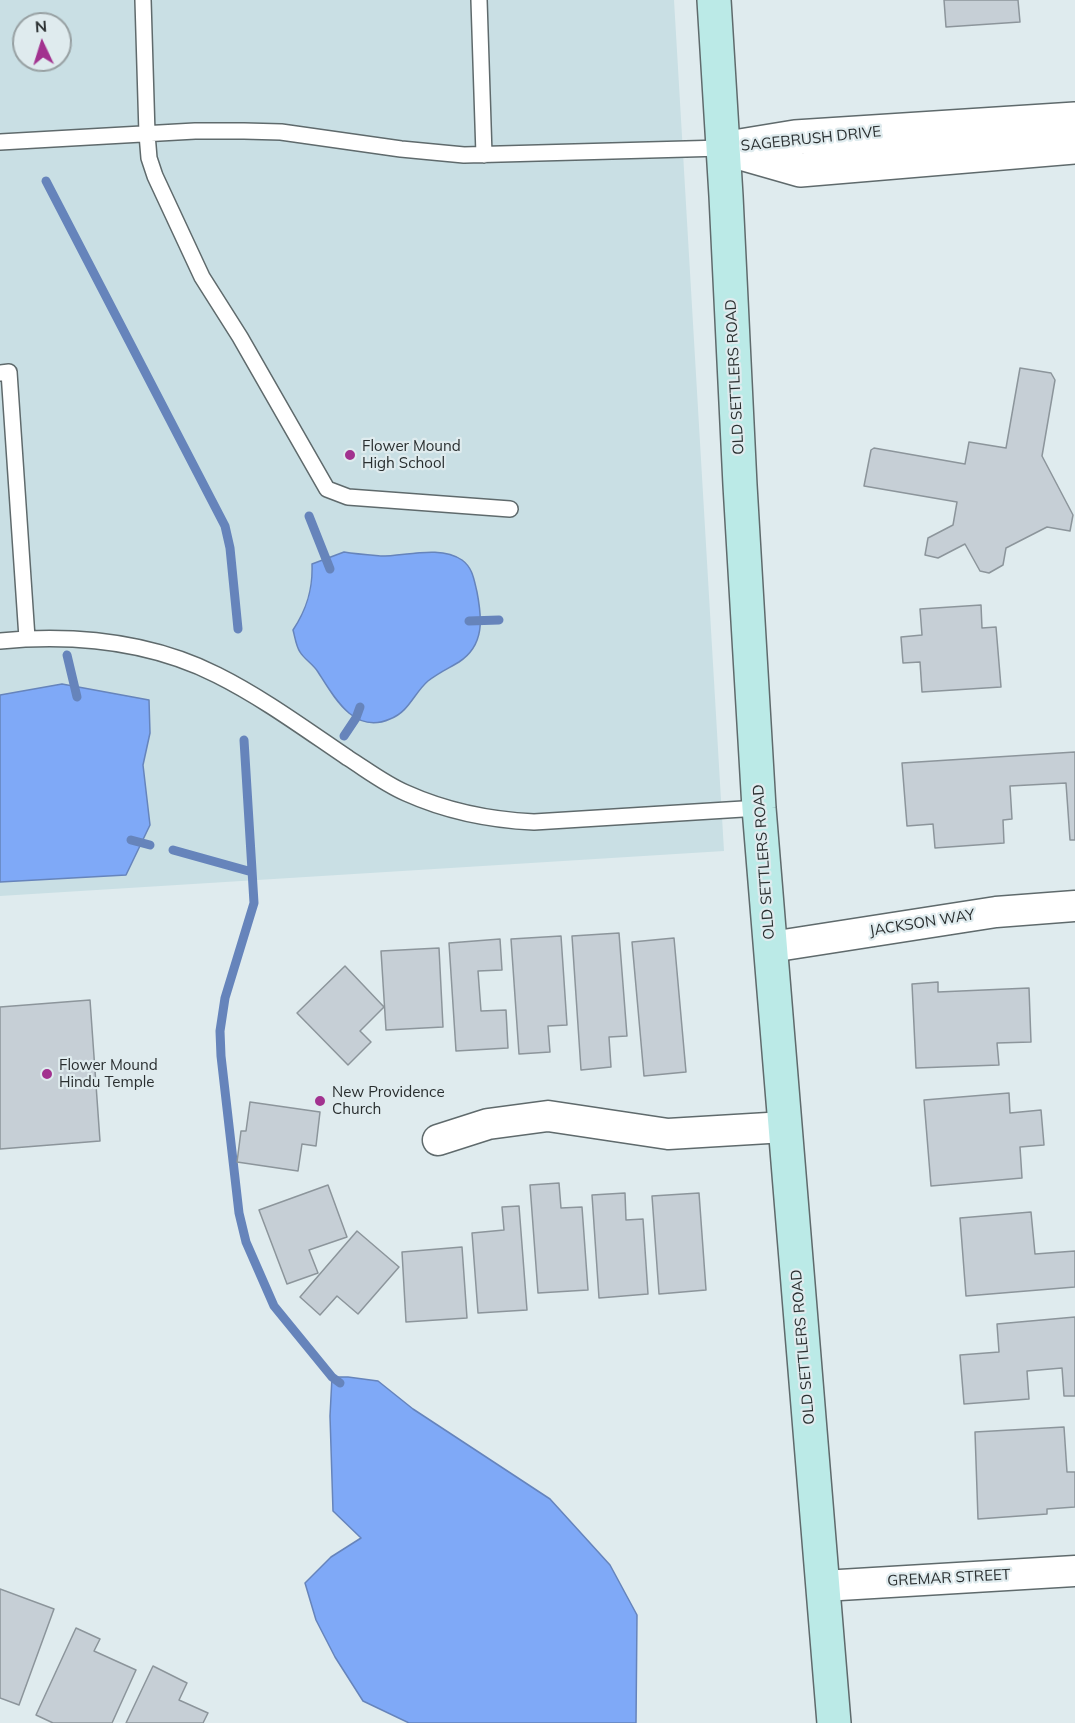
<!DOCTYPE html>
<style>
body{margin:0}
#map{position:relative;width:1075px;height:1723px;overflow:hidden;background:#dfebee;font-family:Mulish,sans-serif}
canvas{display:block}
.north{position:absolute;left:12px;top:12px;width:60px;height:60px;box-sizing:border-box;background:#dfebee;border:2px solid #97a0a2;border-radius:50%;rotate:356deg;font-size:16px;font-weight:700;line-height:24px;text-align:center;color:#2a2f30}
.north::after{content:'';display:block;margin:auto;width:21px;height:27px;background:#a2328f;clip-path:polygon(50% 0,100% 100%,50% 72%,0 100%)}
</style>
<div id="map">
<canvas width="1075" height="1723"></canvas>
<div class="north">N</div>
</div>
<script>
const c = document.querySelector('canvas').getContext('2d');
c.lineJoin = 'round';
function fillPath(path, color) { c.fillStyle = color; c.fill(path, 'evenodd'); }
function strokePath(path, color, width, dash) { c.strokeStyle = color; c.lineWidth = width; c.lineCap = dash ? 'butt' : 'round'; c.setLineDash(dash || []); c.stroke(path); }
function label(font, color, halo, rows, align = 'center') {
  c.font = font + ' Mulish,sans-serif'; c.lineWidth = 4.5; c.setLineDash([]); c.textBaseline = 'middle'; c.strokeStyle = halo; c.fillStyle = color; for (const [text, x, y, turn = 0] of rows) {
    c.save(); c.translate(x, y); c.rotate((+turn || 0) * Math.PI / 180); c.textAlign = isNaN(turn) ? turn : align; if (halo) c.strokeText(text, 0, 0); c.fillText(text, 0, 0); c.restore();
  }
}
fillPath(new Path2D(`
 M0 0H674L724 851 0 896ZM24 24H60V60H24Z`), '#c9dfe4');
const water = new Path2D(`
 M344 552C356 554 369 555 381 556 406 556 440 545 462 560 473 568 474 580 477 592 482 618 485 645 459 662 449 668 438 673 428 681 414 693 409 712 390 719 354 735 334 697 318 672 313 664 304 659 300 652 296 646 295 637 293 630 307 609 313 589 312 564Z
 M62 684 149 700 150 733 143 765 150 825 126 875 0 882V695Z
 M332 1377H348L378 1381 413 1409 550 1499 610 1565 637 1615 636 1723H409L363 1701 335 1657 316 1620 305 1583 331 1557 361 1538 333 1511 330 1416Z`);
fillPath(water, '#7fa9f7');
strokePath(water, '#6684bb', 1.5);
strokePath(new Path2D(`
 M46 181 225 526 230 548 238 629
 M309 516 330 569
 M469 621 499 620
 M67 655 77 697
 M344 736 356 718 360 707
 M244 740 254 903 225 998 220 1031 221 1056 239 1213 246 1242 274 1306 332 1377 340 1383
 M131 840 150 845
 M173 850 252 872`), '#6684bb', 9);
const building = new Path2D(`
 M944 0H1018L1020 22 946 27Z
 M1020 368 1051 373 1055 380 1042 456 1073 515 1070 531 1047 527 1006 548 1003 565 989 573 980 571 965 544 938 558 925 555 928 538 953 525 957 502 864 486 871 450 874 448 965 464 969 442 1006 448Z
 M981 605 982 628 996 627 1001 687 922 692 920 662 903 663 901 637 922 635 920 609Z
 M1075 752V840H1070L1066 783 1010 786 1012 819 1003 820 1004 843 935 848 933 824 907 826 902 763Z
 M619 933 627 1036 609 1037 611 1067 581 1070 572 936Z
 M561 936 567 1025 548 1026 550 1052 519 1054 511 939Z
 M674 938 686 1072 644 1076 632 942Z
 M500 939 502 970 478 971 481 1011 506 1010 508 1048 456 1051 449 943Z
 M439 948 443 1027 386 1030 381 951Z
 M345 966 384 1007 360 1031 371 1042 348 1065 297 1013Z
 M938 982V992L1029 988 1031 1042 997 1043 999 1065 916 1068 912 984Z
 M90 1000 100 1141 0 1149V1007Z
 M1009 1093 1010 1113 1041 1110 1044 1145 1020 1147 1022 1178 931 1186 924 1100Z
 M250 1102 320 1112 316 1146 302 1144 298 1171 237 1162 241 1131H246Z
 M559 1183 561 1208 582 1207 588 1290 538 1293 530 1185Z
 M328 1185 347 1237 309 1250 318 1273 287 1284 259 1210Z
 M625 1193 626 1220 643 1219 648 1294 599 1298 592 1195Z
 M699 1193 706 1290 659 1294 652 1196Z
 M519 1206 527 1310 478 1313 472 1233 504 1230 502 1207Z
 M1031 1212 1035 1254 1075 1251V1287L966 1296 960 1218Z
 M357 1231 399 1267 358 1314 337 1296 320 1315 300 1297Z
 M462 1247 467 1318 406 1322 402 1252Z
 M1075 1317V1396H1064L1062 1368 1027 1371 1029 1399 964 1404 960 1355 999 1352 997 1324Z
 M1064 1427 1067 1472H1075V1507L1047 1509V1514L978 1519 975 1432Z
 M0 1589 54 1609 19 1705 0 1698Z
 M76 1628 100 1639 94 1651 136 1670 112 1723H53L36 1715Z
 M153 1666 187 1683 179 1700 208 1713 203 1723H126Z`);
fillPath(building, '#c6cfd6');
strokePath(building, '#8c959b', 1.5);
const service = new Path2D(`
 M143 0 147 134 149 158 155 176 202 277 240 337 327 489 348 497 510 509
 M479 0 484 155
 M0 142 195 131H244L281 132 401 149 464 155 723 148
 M0 373 9 372 27 638
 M0 641C75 634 149 641 217 675 263 698 305 729 348 758 367 770 385 784 406 793 446 811 491 820 534 822L759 808`);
const minor = new Path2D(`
 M771 947 996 912 1075 906
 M438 1140 488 1124 548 1116 668 1134 785 1127
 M823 1586 1075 1571`);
const tertiary = new Path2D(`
 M734 147 795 137 1075 119
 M723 148 800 170 1075 147`);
const secondary = new Path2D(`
 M714 0 726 196 740 485 759 808 834 1723`);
strokePath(service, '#5f6a6c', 18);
strokePath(minor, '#5f6a6c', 33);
strokePath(tertiary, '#5f6a6c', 36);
strokePath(secondary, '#5f6a6c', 36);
strokePath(service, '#fff', 15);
strokePath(minor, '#fff', 30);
strokePath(tertiary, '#fff', 33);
strokePath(secondary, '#bbeae7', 33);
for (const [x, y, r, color] of [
 [350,455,6,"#a2328f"],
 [47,1074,6,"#a2328f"],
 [320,1101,6,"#a2328f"]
]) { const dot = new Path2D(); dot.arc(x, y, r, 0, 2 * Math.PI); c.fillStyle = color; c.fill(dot); strokePath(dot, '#dfebee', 2); }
label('15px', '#2a2f30', '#dfebee', [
 ["SAGEBRUSH DRIVE",811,139,-6],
 ["OLD SETTLERS ROAD",735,377,-93],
 ["OLD SETTLERS ROAD",764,862,-94],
 ["JACKSON WAY",922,923,-9],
 ["OLD SETTLERS ROAD",803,1347,-95],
 ["GREMAR STREET",949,1578,-3]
]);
label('15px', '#2a2f30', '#dfebee', [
 ["Flower Mound",362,446],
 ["High School",362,463],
 ["Flower Mound",59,1065],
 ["Hindu Temple",59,1082],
 ["New Providence",332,1092],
 ["Church",332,1109]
], 'left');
</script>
